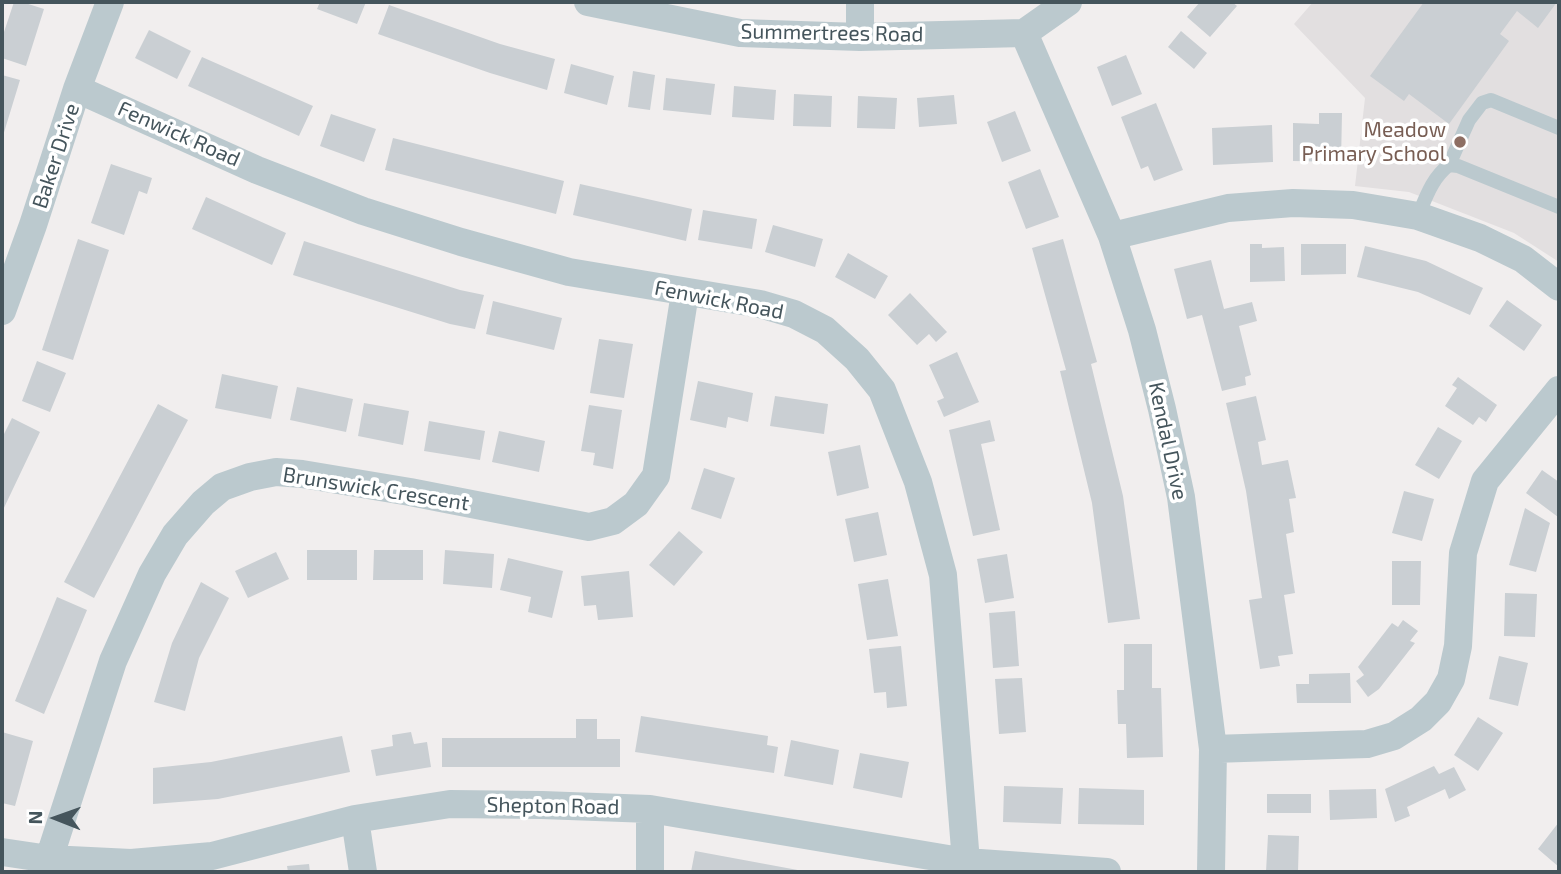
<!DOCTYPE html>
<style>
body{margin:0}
#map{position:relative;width:1561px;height:874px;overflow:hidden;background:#f1eeee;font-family:"Exo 2",sans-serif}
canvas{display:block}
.frame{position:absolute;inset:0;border:4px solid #45555c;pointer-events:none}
.north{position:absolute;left:21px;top:783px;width:70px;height:70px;-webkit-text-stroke:5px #fff;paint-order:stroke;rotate:271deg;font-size:19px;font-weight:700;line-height:28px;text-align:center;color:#45555c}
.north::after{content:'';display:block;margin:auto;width:24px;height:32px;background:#45555c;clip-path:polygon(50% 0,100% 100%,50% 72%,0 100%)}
</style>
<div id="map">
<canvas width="1561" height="874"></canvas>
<div class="frame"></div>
<div class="north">N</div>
</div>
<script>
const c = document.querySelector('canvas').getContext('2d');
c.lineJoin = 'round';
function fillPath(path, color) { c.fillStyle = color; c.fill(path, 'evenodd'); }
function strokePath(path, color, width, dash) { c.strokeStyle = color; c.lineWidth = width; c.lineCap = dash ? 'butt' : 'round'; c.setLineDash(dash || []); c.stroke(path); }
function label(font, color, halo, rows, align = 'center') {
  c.font = font + ' "Exo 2",sans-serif'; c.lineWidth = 7; c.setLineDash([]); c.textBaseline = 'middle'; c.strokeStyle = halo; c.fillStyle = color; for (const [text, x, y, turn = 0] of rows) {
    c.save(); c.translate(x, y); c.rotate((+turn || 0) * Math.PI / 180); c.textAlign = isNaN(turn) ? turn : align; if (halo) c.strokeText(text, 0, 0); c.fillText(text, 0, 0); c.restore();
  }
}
fillPath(new Path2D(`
 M1313 2H1559V262L1514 233 1409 192 1355 186 1365 98 1294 24Z`), '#e2dfe0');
fillPath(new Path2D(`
 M14 2H22L44 9 26 66 2 58V38Z
 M320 2H366L357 24 317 9Z
 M1200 2H1232L1237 6 1210 37 1187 17Z
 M1424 2H1557L1538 28 1517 11 1500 34 1509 41 1449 124 1409 94 1404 101 1370 76Z
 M389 5 500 44 555 59 547 90 490 73 378 34Z
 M149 30 191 51 177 79 135 58Z
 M1181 31 1207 53 1194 69 1168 47Z
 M1126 55 1142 94 1112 106 1097 67Z
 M202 57 313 106 299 136 188 86Z
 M571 64 614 76 607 105 564 93Z
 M633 71 655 75 650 110 628 107Z
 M2 75 20 80 2 139Z
 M666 78 715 84 711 115 663 110Z
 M734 86 776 90 774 120 732 117Z
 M794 94 832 96 831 127 793 126Z
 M954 95 957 124 919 127 917 98Z
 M858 96 897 98 895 129 857 128Z
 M1156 103 1183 170 1154 181 1148 166 1141 169 1121 117Z
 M1015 111 1031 151 1002 162 987 122Z
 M1319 113H1342L1341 162 1293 161V123L1319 124Z
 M331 114 376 129 364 162 320 146Z
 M1272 125 1273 162 1213 165 1212 128Z
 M393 138 564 181 556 214 385 170Z
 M111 164 152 178 147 194 139 191 124 235 91 223Z
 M1040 169 1059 217 1026 229 1008 182Z
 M580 184 692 209 686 241 573 215Z
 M206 197 286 233 272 265 192 229Z
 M703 210 757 219 752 249 698 240Z
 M773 225 823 239 815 267 765 252Z
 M78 239 109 250 73 360 42 350Z
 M1063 239 1097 362 1091 364 1123 496 1140 619 1108 623 1092 503 1060 371 1066 370 1032 248Z
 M304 241 460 290 484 295 475 329 450 324 293 275Z
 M1250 244H1262V248L1284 247 1285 281 1250 282Z
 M1301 244H1346V274L1301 275Z
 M1365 246 1426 261 1483 288 1470 315 1418 292 1357 277Z
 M848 253 888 276 875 299 835 277Z
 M1211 260 1224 309 1252 302 1257 321 1239 326 1251 375 1245 377 1246 385 1222 391 1202 315 1187 319 1174 269Z
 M910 293 947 332 936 342 929 334 917 345 888 315Z
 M1507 300 1542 325 1524 351 1489 326Z
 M493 301 562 318 554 350 486 334Z
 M599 339 633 344 624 398 590 393Z
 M957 352 979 402 944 417 937 401 944 398 929 365Z
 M37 361 66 373 50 412 22 401Z
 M222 374 278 386 271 419 215 408Z
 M1458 377 1497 405 1486 422 1479 417 1473 425 1445 406 1457 388 1452 385Z
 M698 381 753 393 748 422 728 417 726 428 690 420Z
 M297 387 353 399 346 432 290 420Z
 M775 396 828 404 824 434 770 426Z
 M1256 396 1266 440 1258 442 1262 465 1288 460 1296 498 1289 499 1294 532 1286 534 1295 593 1284 595 1293 654 1278 656 1280 666 1260 669 1249 600 1262 598 1246 491 1226 403Z
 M364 403 409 411 403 445 358 436Z
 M158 404 188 420 94 598 64 582Z
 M589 405 622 410 613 469 593 465 595 453 581 451Z
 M12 418 40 432 2 512V438Z
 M990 420 995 441 981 444 1000 530 973 536 949 430Z
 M429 421 485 431 480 460 424 451Z
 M1438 427 1462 441 1439 479 1415 465Z
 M499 431 545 441 539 472 492 462Z
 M860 445 869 488 837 496 828 452Z
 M704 468 735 478 721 519 691 509Z
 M1542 470 1559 482 1558 517 1526 493Z
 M1404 491 1434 499 1422 541 1392 533Z
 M1525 508 1550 523 1536 572 1509 565Z
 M878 512 887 555 854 562 845 519Z
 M679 531 703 552 674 586 649 565Z
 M307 550H357V580H307Z
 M374 550H423V580H373Z
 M445 550 494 554 492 588 443 584Z
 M276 552 289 579 248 598 235 571Z
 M1007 554 1014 598 985 603 977 559Z
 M508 558 563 571 552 618 528 612 531 597 500 590Z
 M1392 561H1421L1420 605H1392Z
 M629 571 633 617 598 620 596 605 584 606 581 576Z
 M888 579 898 636 867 640 858 584Z
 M201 582 229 598 199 658 185 711 154 702 172 643Z
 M1505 593 1537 594 1535 637 1504 636Z
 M57 597 87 610 44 714 15 701Z
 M1015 611 1019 666 993 668 989 613Z
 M1403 620 1418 631 1410 641 1415 643 1379 689 1368 697 1356 681 1364 675 1358 667 1392 623 1398 627Z
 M1124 644H1152V688H1161L1163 757 1127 758 1126 724H1118L1117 690H1124Z
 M901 646 907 706 887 708 886 692 874 693 869 649Z
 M1499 656 1528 663 1518 706 1489 699Z
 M1350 673 1351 703H1297L1296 684H1309V674Z
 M1022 678 1026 732 999 734 995 679Z
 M641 716 768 736 767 745 778 747 774 773 635 752Z
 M1478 717 1503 733 1478 771 1454 755Z
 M576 719H597V739H620V767H442V738H576Z
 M2 732 33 741 15 806 2 803Z
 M411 732 414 744 427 742 431 767 376 776 371 750 393 746 392 735Z
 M342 736 350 772 218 799 153 804V768L211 762Z
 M791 740 839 750 833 785 784 776Z
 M860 753 909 762 902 798 853 788Z
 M1434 766 1439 774 1454 767 1466 790 1449 799 1445 789 1407 807 1410 816 1395 822 1385 789Z
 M1004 786 1063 788 1061 824 1003 822Z
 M1079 788 1144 790V825L1078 824Z
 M1376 789 1377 818 1330 820 1329 790Z
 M1267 794H1311V813H1267Z
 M1559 822V867L1538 849Z
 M1268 835 1299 836 1298 872H1266Z
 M695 851 803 871V872H691Z
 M309 864 310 872H288L287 866Z`), '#cacfd3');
strokePath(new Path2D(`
 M1449 165 1469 120 1482 103 1491 100 1559 128
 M1418 216C1426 197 1432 178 1449 165L1458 166 1559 207`), '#bbc9ce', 14);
strokePath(new Path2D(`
 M588 2 740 33 860 37 1024 33 1068 2
 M1024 33 1112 236 1142 330 1162 409 1181 497 1213 749 1211 872
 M860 37V2
 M77 89 257 170 363 211 461 242 569 272 760 304 794 314 825 330 857 359 882 390 918 482 943 575 966 862
 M1112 236 1228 208 1293 203 1353 205 1418 216 1480 238 1523 259 1559 287
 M2 311 33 225 77 89 110 2
 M1213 749 1367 744 1394 736 1421 719 1438 702 1451 679 1458 646 1463 553 1485 481 1559 390
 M355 819 363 872
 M2 852 49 859 131 863 212 856 355 819 450 804 542 805 650 809 966 862 1107 872
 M49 859 113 661 152 574 175 535 203 503 222 487 250 477 276 472 302 474 410 492 589 527 613 521 636 504 656 476 685 293
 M650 872V809`), '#bbc9ce', 28);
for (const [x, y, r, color] of [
 [1460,142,7,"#8d6e63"]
]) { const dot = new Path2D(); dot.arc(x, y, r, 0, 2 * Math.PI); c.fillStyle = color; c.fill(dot); strokePath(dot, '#fff', 2.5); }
label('21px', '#45555c', '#fff', [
 ["Summertrees Road",832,33,1],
 ["Fenwick Road",179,134,24],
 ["Baker Drive",56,156,-72],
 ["Fenwick Road",719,300,11],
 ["Kendal Drive",1168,441,78],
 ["Brunswick Crescent",376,489,9],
 ["Shepton Road",553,806,1]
]);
label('21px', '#785e54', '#fff', [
 ["Meadow",1446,130],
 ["Primary School",1446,154]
], 'right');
</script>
